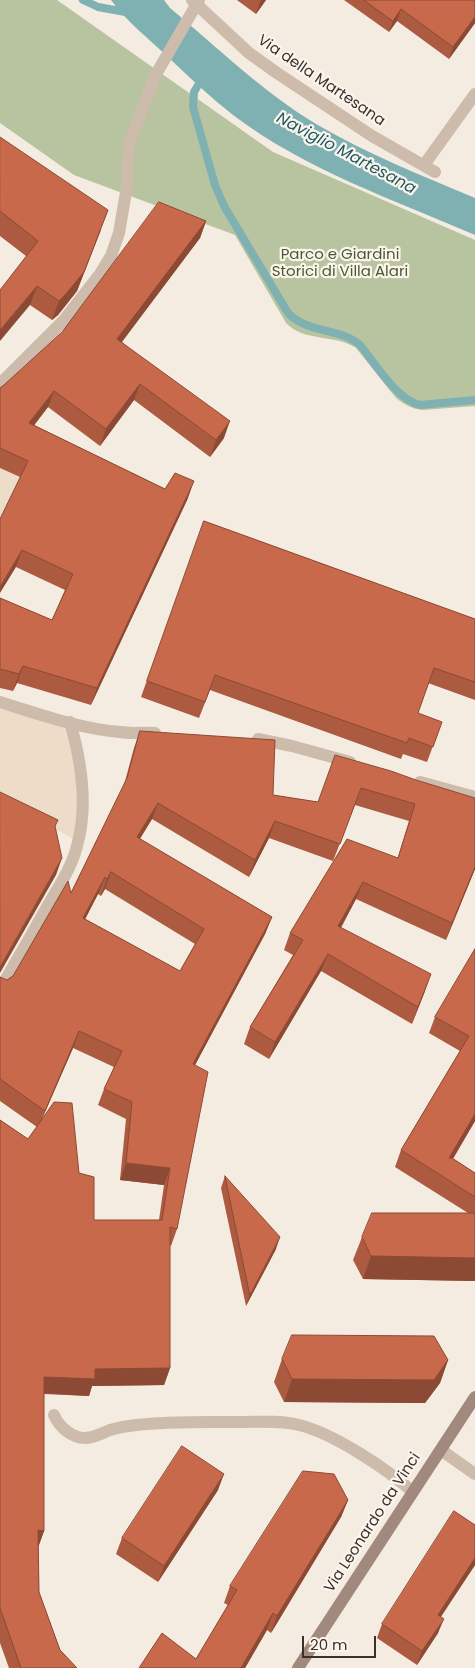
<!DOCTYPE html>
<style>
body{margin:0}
#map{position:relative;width:475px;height:1668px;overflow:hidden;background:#f4ebe1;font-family:Poppins,sans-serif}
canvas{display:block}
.scale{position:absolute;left:302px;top:1636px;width:74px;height:22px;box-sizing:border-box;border:2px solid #3b302b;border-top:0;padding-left:6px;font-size:15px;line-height:18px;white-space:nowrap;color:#3b302b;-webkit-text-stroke:4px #fbf5ee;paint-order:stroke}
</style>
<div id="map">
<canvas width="475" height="1668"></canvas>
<div class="scale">20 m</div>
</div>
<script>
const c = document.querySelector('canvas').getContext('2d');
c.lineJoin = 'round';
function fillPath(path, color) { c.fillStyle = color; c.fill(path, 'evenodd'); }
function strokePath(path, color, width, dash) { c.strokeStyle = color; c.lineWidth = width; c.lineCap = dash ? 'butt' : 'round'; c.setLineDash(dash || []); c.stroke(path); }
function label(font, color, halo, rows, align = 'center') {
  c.font = font + ' Poppins,sans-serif'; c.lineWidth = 4.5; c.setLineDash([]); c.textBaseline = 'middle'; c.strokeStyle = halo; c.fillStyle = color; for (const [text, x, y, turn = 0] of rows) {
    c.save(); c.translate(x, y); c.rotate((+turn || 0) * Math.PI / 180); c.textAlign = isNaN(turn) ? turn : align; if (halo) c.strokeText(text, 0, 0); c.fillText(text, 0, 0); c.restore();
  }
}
fillPath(new Path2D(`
 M0 0H57L273 152 475 240V406L423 410C412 409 405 405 396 398L356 348C335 334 304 342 286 323L235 235 74 175 0 123Z`), '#b8c4a0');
fillPath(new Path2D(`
 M0 468 21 478 0 523Z
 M0 702 70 722 75 741 78 842 61 832 0 804Z`), '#ecdcc8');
fillPath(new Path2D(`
 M111 0H164L170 8C218 48 263 92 316 124 367 154 421 175 475 198V235C394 200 304 169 233 115 210 97 189 77 168 57 149 39 126 21 111 0Z`), '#7fb0b2');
strokePath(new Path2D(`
 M83 0 98 7 131 13
 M203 77 194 92 193 107 215 185 224 206 288 313C308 334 339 327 360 345 375 363 397 400 420 405L475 400`), '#7fb0b2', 8);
strokePath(new Path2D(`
 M192 0 249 53 277 73 372 136 435 172
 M424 165 475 94
 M0 384 64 320 100 274 111 256 119 233 127 186V163L130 141 155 76 199 0
 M0 702C38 714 81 729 120 732 132 734 144 732 155 733
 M258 739 292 746 350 762
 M420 782 475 797
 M0 989C16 962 32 934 47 907 59 886 73 866 78 842 88 803 81 760 70 722
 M54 1415C59 1427 72 1438 85 1438 95 1438 102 1433 110 1430 119 1427 128 1426 136 1425 170 1421 205 1422 239 1422 259 1422 280 1420 299 1425 333 1433 387 1469 413 1492
 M441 1450 475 1474`), '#cdbbac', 12);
strokePath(new Path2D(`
 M298 1668 475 1397`), '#a18a7d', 12);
fillPath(new Path2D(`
 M237 0H266L256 14Z
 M344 0H475V23L449 59 397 21 389 32Z
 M0 137 101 230 77 291 58 315 52 320 30 305 26 256 0 236Z
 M206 221 200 238 122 342 224 438 210 457 134 400 100 446 48 407 34 425 165 489 188 498 91 705 17 683 13 691 0 688V598L52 620 65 590 16 567 20 477 0 468V388Z
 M204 521 475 619V700L428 683 418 713 442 722 427 762 403 754 401 759 210 690 199 718 141 697Z
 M140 731 273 795 318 802 391 771 475 869 446 940 356 899 341 928 425 991 412 1024 321 971 269 1059 244 1044 250 1027 293 955 284 950 290 933 398 857 409 821 355 805 333 861 269 838 249 877 152 819 140 839 272 917 265 934 195 1065 177 1229 171 1246 170 1245V1368L164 1385 92 1386 89 1396 44 1394V1531L38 1547 39 1592 60 1650 77 1668H9L0 1643V1120L28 1139 37 1127 0 1101V977L7 980 13 976 71 893 124 785 134 748ZM105 889 195 944 180 971 85 919 98 894 101 896ZM73 1048 114 1067 104 1089 98 1105 126 1119 120 1180 164 1185 159 1220H94L79 1173 42 1119Z
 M475 949V1121L453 1159 475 1173V1281L363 1279 353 1260 362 1237 468 1213 395 1167 401 1150 460 1051 429 1033 435 1017Z
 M225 1176 276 1249 246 1306 221 1188Z
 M282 1359 448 1360 440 1383 425 1403 284 1402 274 1382Z
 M218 1490 158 1582 116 1554 122 1538Z
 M348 1500 341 1517 271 1633 267 1630 245 1668H139L196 1659 228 1605 224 1603 230 1586Z
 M475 1525V1565L441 1617 438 1633 417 1665 377 1638 382 1624Z`), '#ac5a40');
fillPath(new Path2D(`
 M261 0H266L256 14 260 2Z
 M401 9 397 21 389 32 393 21Z
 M475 17V23L449 59 453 47Z
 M108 210 77 291 58 315 52 320 59 301Z
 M206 221 200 238 111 356 117 339Z
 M37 286 30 305 0 341V330Z
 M140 384 134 400 100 446 106 429Z
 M54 391 48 407 23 440 29 423Z
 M230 421 224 438 210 457 216 440Z
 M194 481 188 498 91 705 97 688Z
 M22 550 16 567 0 593V587Z
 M23 666 17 683 13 691 19 674Z
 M158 803 152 819 130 854 137 837Z
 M275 821 269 838 249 877 255 860Z
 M62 858 56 875 0 973V967Z
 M475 867V869L446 940 452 923Z
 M111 872 105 889 101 896 107 879Z
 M105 877 98 894 77 935 83 918Z
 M363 882 356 899 332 943 338 926Z
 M272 917 265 934 187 1080 193 1064Z
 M328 954 321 971 269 1059 275 1042Z
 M431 974 425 991 412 1024 418 1007Z
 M79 1031 73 1048 38 1128 45 1111Z
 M475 1114V1121L443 1175 449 1158Z
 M126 1163 170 1168 164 1185 120 1180Z
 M280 1237 276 1249 246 1306 250 1295Z
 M371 1256 475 1258V1281L363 1279Z
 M448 1360 440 1383 425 1403 284 1402 292 1379Z
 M170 1368 164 1385 92 1386 89 1396 38 1393 44 1377 95 1369Z
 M224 1474 218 1490 158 1582 164 1566Z
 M348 1500 341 1517 271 1633 277 1616Z
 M38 1530 44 1531 38 1548Z
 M475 1558V1565L432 1629 438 1615Z
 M273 1613 267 1630 245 1668H241Z
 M444 1619 438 1633 417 1665 422 1651Z`), '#8c4a34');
const building = new Path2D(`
 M364 0H475V17L453 47 401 9 393 21Z
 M0 137 108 210 84 272 65 295 59 301 37 286 0 330V290L38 241 0 211Z
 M159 202 206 221 117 339 230 421 216 440 140 384 106 429 54 391 29 423 165 489 175 473 194 481 97 688 23 666 19 674 0 669V598L52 620 73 574 22 550 0 587V519L28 461 0 448V388L4 385 62 332Z
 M204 521 475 619V682L434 668 418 713 442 722 433 747 409 738 407 743 215 675 205 702 147 681Z
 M140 731 275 740 273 795 318 802 335 755 391 771 416 780 475 798V867L452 923 363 882 338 926 431 974 418 1007 328 954 275 1042 250 1027 303 940 290 933 347 839 398 858 415 804 361 788 340 844 275 821 255 860 158 803 137 837 272 917 193 1064 208 1072 177 1229 170 1227V1368L95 1369V1379L44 1377V1531L38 1530 39 1592 60 1650 77 1668H21L0 1608V1120L28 1139 54 1102 72 1103 79 1173 94 1177V1220H162L170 1168 126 1163 132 1102 104 1089 122 1051 79 1031 45 1111 0 1079V977L7 980 13 976 68 881 71 893 127 778ZM111 872 204 929 180 971 83 918 105 877 107 879Z
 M0 792 58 820 55 826 62 858 0 967Z
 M475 949V1114L449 1158H452L475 1173V1197L401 1150 469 1036 435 1017Z
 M225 1176 280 1237 250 1295Z
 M372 1213H475V1258L371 1256 362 1237Z
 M292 1335 434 1336 448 1360 434 1380 292 1379 282 1359Z
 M182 1446 224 1474 164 1566 122 1538Z
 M303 1471 334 1474 348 1500 277 1616 273 1613 241 1668H139L162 1633 196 1659 237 1590 230 1586Z
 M454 1511 475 1525V1558L438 1615 444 1619 422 1651 382 1624Z`);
fillPath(building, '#c8694b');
strokePath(building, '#8c4a34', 1);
label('15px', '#3b302b', '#fbf5ee', [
 ["Via della Martesana",321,81,34],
 ["Via Leonardo da Vinci",373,1523,-57]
]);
label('15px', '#4a5a2e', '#fbf5ee', [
 ["Parco e Giardini",340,255],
 ["Storici di Villa Alari",340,272]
]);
label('italic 16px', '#1f5a5e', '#fbf5ee', [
 ["Naviglio Martesana",346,154,28]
]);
</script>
